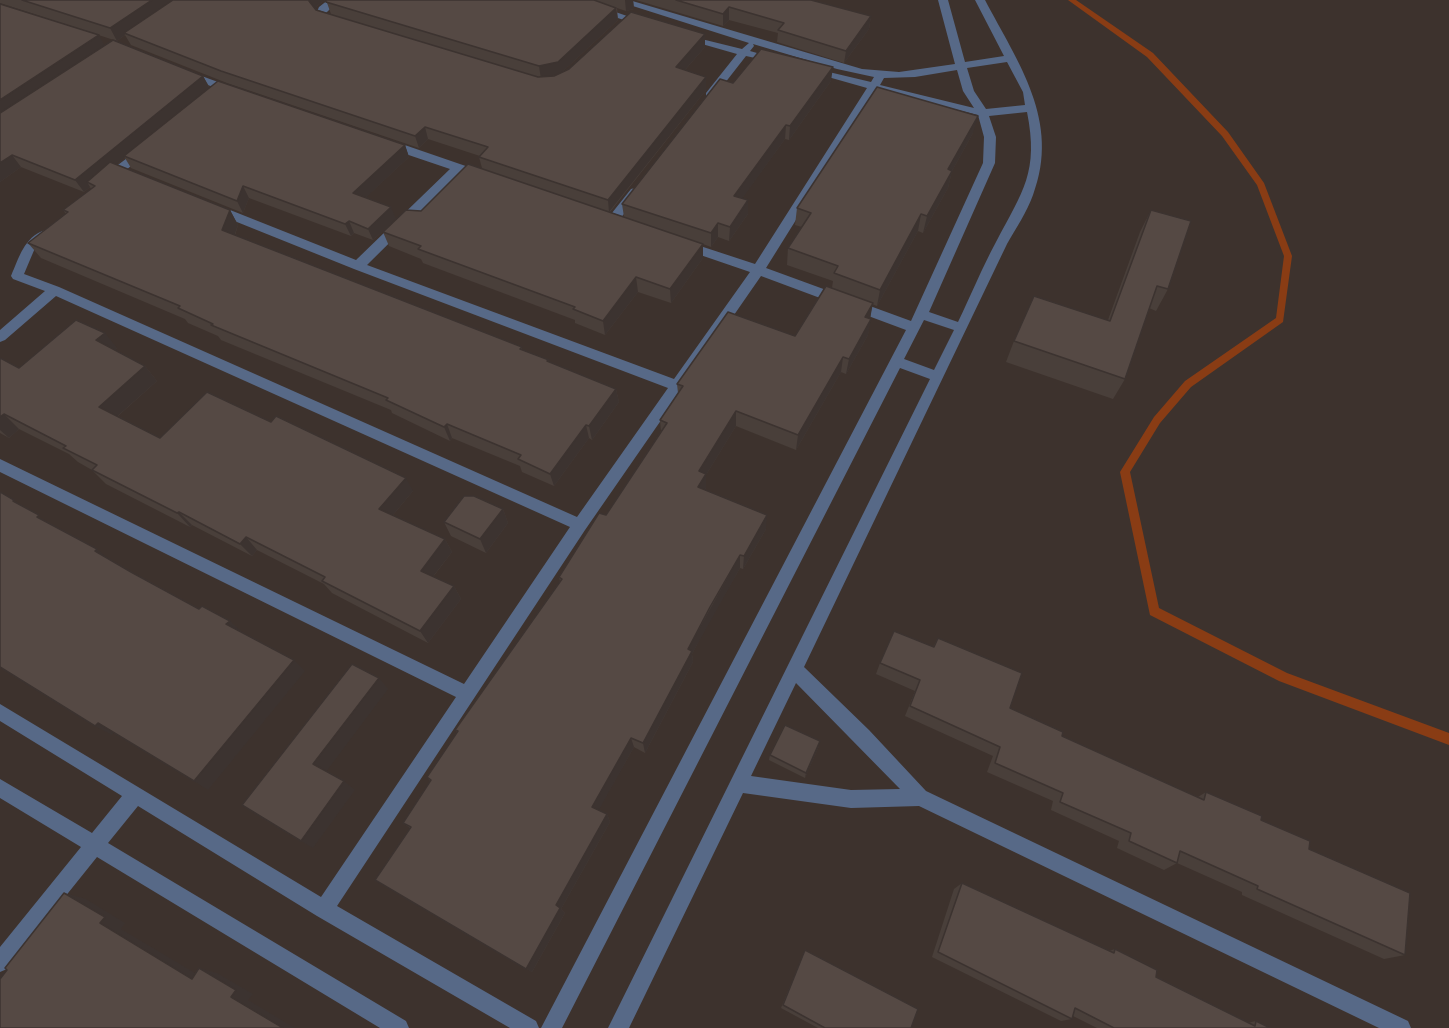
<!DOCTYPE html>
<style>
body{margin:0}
canvas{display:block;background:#3d322d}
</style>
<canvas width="1449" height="1028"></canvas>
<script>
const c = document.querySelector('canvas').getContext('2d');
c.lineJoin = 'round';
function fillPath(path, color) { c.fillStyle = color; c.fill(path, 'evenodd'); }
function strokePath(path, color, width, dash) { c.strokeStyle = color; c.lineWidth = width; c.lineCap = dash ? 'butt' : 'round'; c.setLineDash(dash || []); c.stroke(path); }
fillPath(new Path2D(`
 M1068 0H1076L1153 53 1228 132 1264 183 1292 256 1283 322 1191 387 1160 423 1130 472 1159 608 1287 673 1449 733V745L1279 681 1150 615 1120 472 1154 417 1185 381 1276 318 1284 256 1257 185 1222 136 1147 57Z`), '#893c14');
fillPath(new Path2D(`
 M328 0H339L326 13 339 19V23L321 20 316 14 319 7Z
 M566 0H581L650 24 641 26Z
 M614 0H629L862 69 899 72 955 64 938 0H948L965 62 1004 56 975 0H985C1018 63 1061 121 1033 195 1027 212 1016 228 1007 244L804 667 869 730 926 791 1408 1021 1411 1028H1379L919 806 851 808 743 793 629 1028H608L930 379 900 368 562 1028H541L906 330 761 276 585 530 337 906 536 1021 539 1028H510L317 916 138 806 108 843 406 1021 409 1028H380L97 857 7 969 0 972V947L81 847 0 798V779L92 833 122 796 0 721V704L321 897 456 697 0 472V459L464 684 570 527 56 296 5 340 0 342V330L45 291 13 279 11 276C19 258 24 237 45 230L51 234 35 248 24 274 59 287 577 517 668 388 354 269 212 212 210 209 212 206H220L356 260 450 169 385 147V141H393L486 173 488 176 482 180 460 173 367 265 674 379 750 272 680 248V242H688L755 264 867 88 807 71 812 68 871 82 874 77 837 69 753 44 754 46 750 51 778 59V63L746 56 714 97H706V93L737 54 681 38V34L742 49 749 43ZM1007 62 1023 92 1025 105 986 109 974 91 967 68ZM957 70 963 91 974 108 880 85 884 78 915 77ZM877 90 978 115 984 137 983 163 911 321 766 268ZM1027 112C1039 172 1023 191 996 242 982 268 971 295 958 322L929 312 995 163 996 137 989 116ZM924 320 954 330 934 370 904 359ZM796 683 900 789 851 790 751 776Z
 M188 71 237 89 238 91 233 94 229 93 184 76V72Z
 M143 146 149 150 147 153 110 183H102V177Z
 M635 188 639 189V195L616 224H608V218L631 189Z`), '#576987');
fillPath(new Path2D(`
 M0 0H325L317 6 315 9 331 14 326 0H633L634 9 626 11 617 8 618 20 561 73 705 47 685 70 706 90 610 212 624 217 622 204 733 83 831 81 789 140 785 139 742 198 748 200V214L729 241 718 237 711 247 703 244V258L671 303 638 292 605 335 575 323V320L423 263 421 259 389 246 383 232 421 211 482 168 479 157 480 156 428 139 419 148 227 83 131 45 125 35 117 41 0 3Z
 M636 0H811L871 16 869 29 844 63 777 42 778 33 729 20 723 26Z
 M0 4 105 46 203 76 210 88 405 145 409 157 366 197 396 219 373 240 354 233 351 236 249 198 243 213 131 168 125 158 117 165 230 210 238 225 235 235 522 347V350L549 362 616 389 619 402 592 440 589 438 554 486 522 472 520 466 452 438 450 441 392 413 391 410 221 340 218 336 188 323 185 319 41 258 28 243 66 214 63 210 91 189 90 187 84 192 21 167 0 182Z
 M973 133 952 171 948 188 923 233 918 231 877 306 872 304 868 335 846 374 841 372 796 450 736 426 706 475V488L705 490 766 529 743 569 740 568 710 620 692 654 693 662 645 753 634 747 598 810 607 814 610 822 561 909 565 913 532 972 375 880 410 828 403 823 430 781 427 777 457 732 455 730 560 581 559 577 606 515 661 431 660 420 678 393 677 384 795 336 832 288 833 281 787 265 788 248 802 227 795 225 797 208Z
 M1151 210 1168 289 1156 311 1149 308 1125 379 1113 399 1006 362 1014 341 1108 320 1140 232Z
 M117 348 115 350 145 366 157 381 118 416 160 438 413 491 393 515 445 539 452 552 433 577 454 586 461 599 428 643 332 593 324 584 257 550 252 556 192 525 190 527 106 484 92 470 78 462 69 454 19 429 9 438 0 433V358L19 368Z
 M503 509 508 523 486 553 451 536 444 522Z
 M938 638 1010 708 1062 736 1198 797 1206 792 1261 820 1309 849 1405 955 1384 959 1242 895V892L1177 863 1164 870 1117 848 1119 841 1051 810 1053 801 987 772 993 756 905 716 915 691 876 674 880 663 933 647Z
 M819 746 805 778 769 760 770 755Z
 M962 883 1109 951 1115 949 1156 977 1247 1023 1256 1021 1270 1028H1097L1073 1016 1072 1019 1061 1021 932 957 954 889Z
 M805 950 911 1028H818L781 1008Z`), '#493f3a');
fillPath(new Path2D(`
 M152 0H177L124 33 125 35 117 41 110 28Z
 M310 0H325L317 6 314 13 309 1Z
 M625 0H633L634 9 626 11Z
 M729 7V20L723 26V14Z
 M616 8 618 20 560 74 541 79 539 66Z
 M871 16 869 29 844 63 846 51Z
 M705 34V47L677 79 676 67Z
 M99 35 106 48 0 118V100Z
 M833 67 831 81 789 140 790 126Z
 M203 76 210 89 124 156 125 158 93 185 87 182 90 187 84 192 75 180Z
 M706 77V90L609 212 608 200Z
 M978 116 973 133 952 171 948 188 923 233 927 216 948 169Z
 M786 125 785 139 734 210V196Z
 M425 127 428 139 419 148 415 136Z
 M405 145 409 157 358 205 353 193Z
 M12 155 21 167 0 182V163Z
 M243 186 249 198 243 213 237 201Z
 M748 200V214L729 241 730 227Z
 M391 207 396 219 373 240 368 229Z
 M230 210 238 225 231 245 222 230Z
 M921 214 918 231 877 306 880 290Z
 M349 221 354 233 351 236 345 224Z
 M718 223V237L711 247V233Z
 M703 244V258L671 303 670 289Z
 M636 277 638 292 605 335 603 321Z
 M873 303 870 319 865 317Z
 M871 319 868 335 846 374 849 359Z
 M105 333 117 348 109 356 96 340Z
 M843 357 841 372 796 450 798 435Z
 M145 366 157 381 112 421 99 407Z
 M616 389 619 402 592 440 589 426Z
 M736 411V426L706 475V488L699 501V471Z
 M4 414 19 429 9 438 0 430V417Z
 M447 424 452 438 450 441 444 427Z
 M586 425 589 438 554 486 550 474Z
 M406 478 413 491 387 522 379 509Z
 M503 509 508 523 486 553 480 539Z
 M179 512 192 525 190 527 177 513Z
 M767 515 766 529 743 569 744 556Z
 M246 537 257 550 252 556 240 544Z
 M445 539 452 552 428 583 421 571Z
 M97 549 112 562 95 551Z
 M740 555V568L692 654 693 662 645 753 643 743 688 649Z
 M454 586 461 599 428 643 420 631Z
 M230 621 242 632 226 624Z
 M294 660 305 671 208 790 194 781Z
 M379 678 388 689 325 773 313 764Z
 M98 723 114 732 112 735 95 726Z
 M631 738 634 747 596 815 592 807Z
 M820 741 819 746 805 778 806 773Z
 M344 781 355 790 313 848 301 841Z
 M607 814 610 822 561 909 565 913 532 972 526 969 556 905Z
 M64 893 86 899 125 923 121 929 210 982 192 979 100 923Z
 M199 968 217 973 253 994 248 1000 295 1028H283L231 997Z`), '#3c3330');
const building = new Path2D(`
 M22 0H152L110 28Z
 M173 0H310L309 1 316 10 538 77 554 76 569 69 631 12 705 34 676 67 706 77 608 200 479 157 488 147 425 127 415 136 221 71 124 33Z
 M326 0H594L616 8 558 62 539 66 326 2Z
 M676 0H811L871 16 846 51 778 30 784 23 729 7 723 14Z
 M0 4 99 35 0 100Z
 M113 40 203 76 75 180 12 155 0 163V113Z
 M761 49 833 67 790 126 786 125 734 196 748 200 730 227 718 223 711 233 622 204 720 79 733 83Z
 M218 81 405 145 353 193 391 207 368 229 349 221 345 224 243 186 237 201 124 156Z
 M877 87 978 116 948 169 952 171 927 216 921 214 880 290 834 273 838 266 788 248 811 213 797 208Z
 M110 162 230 210 222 230 522 347 520 349 549 360 547 361 616 389 589 426 586 425 550 474 518 459 521 455 447 424 444 427 386 400 388 398 211 325 213 324 178 308 180 306 28 243 68 212 63 210 95 186 87 182Z
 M468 164 703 244 670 289 636 277 603 321 573 309 575 307 418 249 421 246 383 232 406 210 421 211Z
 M1151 210 1191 221 1168 289 1157 286 1125 379 1014 341 1034 296 1110 321Z
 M826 286 873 303 865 317 871 319 849 359 843 357 798 435 736 411 699 471 706 474 698 487 767 515 744 556 740 555 710 607 688 649 692 651 643 743 631 738 592 807 607 814 556 905 560 908 526 969 375 880 411 827 403 823 431 780 427 777 458 731 455 730 562 579 559 577 599 513 606 515 667 423 660 420 683 386 677 384 728 312 795 336Z
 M76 320 105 333 96 340 145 366 99 407 160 438 207 392 271 422 276 416 406 478 379 509 445 539 421 571 454 586 420 631 322 581 325 577 246 537 240 544 179 512 177 513 92 470 97 465 63 448 66 446 4 414 0 417V358L19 368Z
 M0 492 14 500 13 501 39 515 37 517 97 549 95 551 131 572 199 609 202 606 230 621 226 624 294 660 194 781 98 723 95 726 0 667Z
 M464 496H474L503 509 480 539 444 522Z
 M894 631 934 647 938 638 1022 673 1010 708 1063 732 1062 736 1204 800 1206 792 1262 816 1261 820 1310 841 1309 849 1410 893 1405 955 1257 889 1258 886 1180 851 1177 863 1129 841 1131 833 1060 802 1063 793 995 763 1000 747 910 706 920 680 880 663Z
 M352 664 379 678 313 764 344 781 301 841 242 805Z
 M785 725 820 741 806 773 770 755Z
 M962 883 1114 953 1115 949 1157 970 1156 977 1255 1026 1256 1021 1270 1028H1114L1075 1008 1072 1019 938 952Z
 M64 893 105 917 100 923 192 979 199 968 236 990 231 997 283 1028H0V979L7 970 5 968Z
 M805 950 918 1009 911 1028H825L783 1005Z`);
fillPath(building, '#554944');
strokePath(building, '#3c3330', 1.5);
</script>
